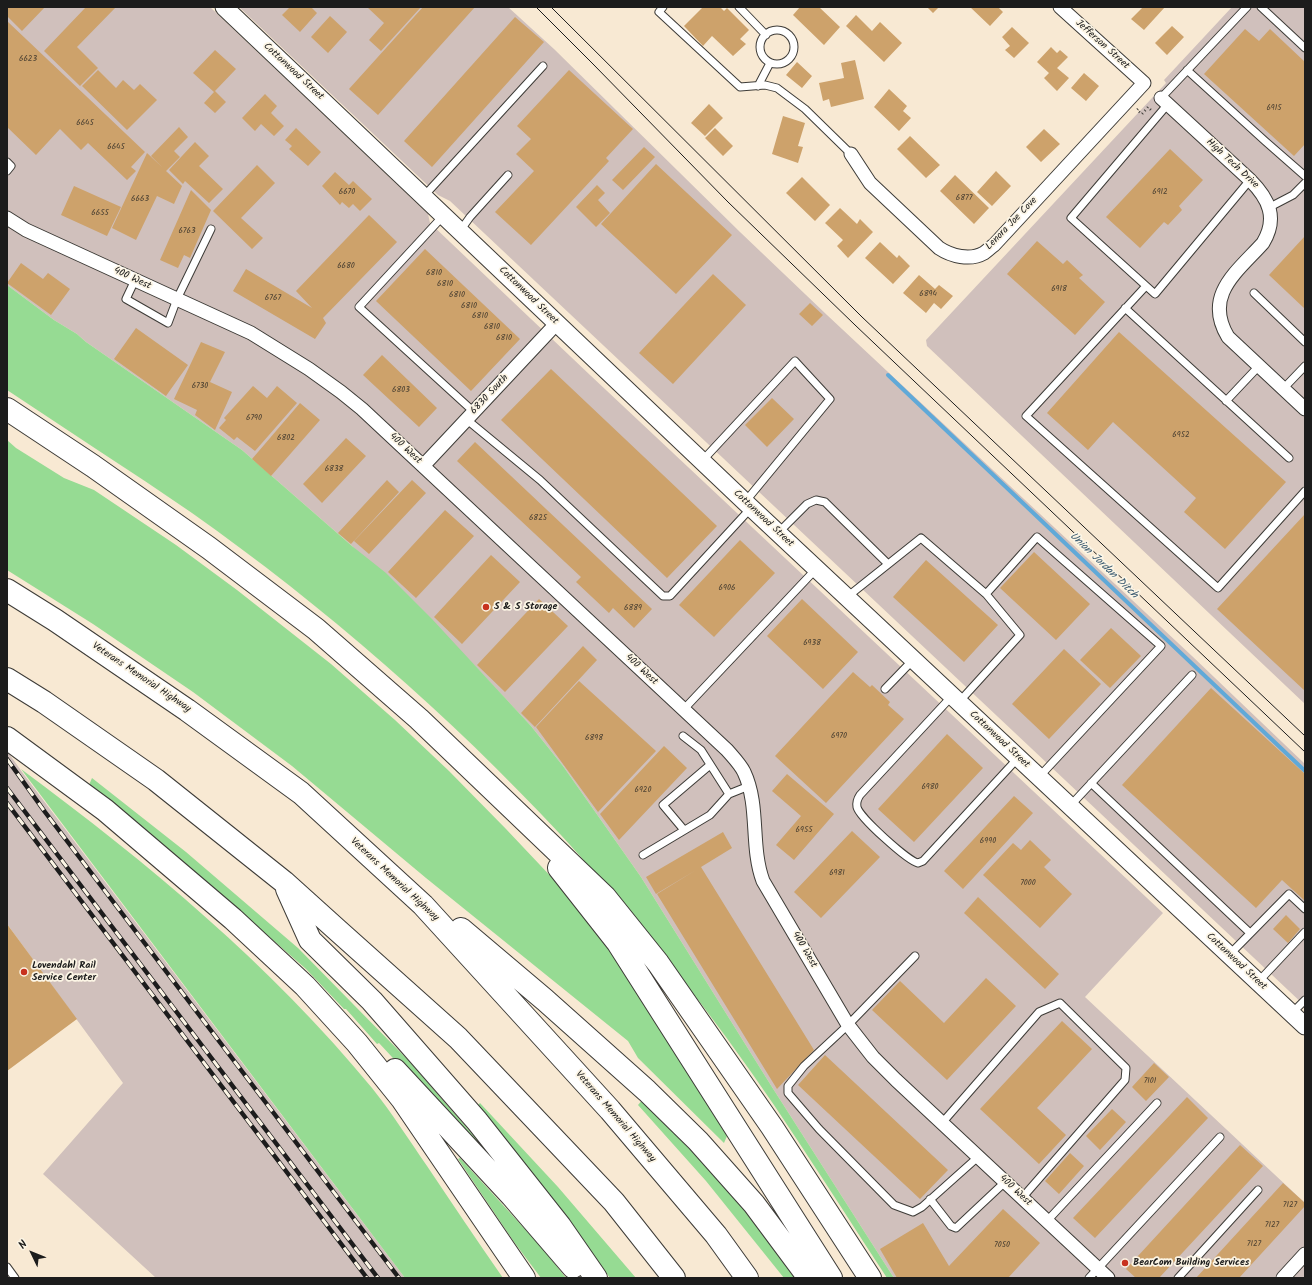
<!DOCTYPE html>
<style>
body{margin:0}
#map{position:relative;width:1312px;height:1285px;overflow:hidden;background:#f8e9d3;font-family:Kalam,sans-serif}
canvas{display:block}
.frame{position:absolute;inset:0;border:8px solid #1c1c1c;pointer-events:none}
.north{position:absolute;left:12px;top:1233px;width:40px;height:40px;-webkit-text-stroke:3px #fcf5e5;paint-order:stroke;rotate:313deg;font-size:11px;font-weight:700;line-height:16px;text-align:center;color:#1c1c1c}
.north::after{content:'';display:block;margin:auto;width:14px;height:18px;background:#1c1c1c;clip-path:polygon(50% 0,100% 100%,50% 72%,0 100%)}
</style>
<div id="map">
<canvas width="1312" height="1285"></canvas>
<div class="frame"></div>
<div class="north">N</div>
</div>
<script>
const c = document.querySelector('canvas').getContext('2d');
c.lineJoin = 'round';
function fillPath(path, color) { c.fillStyle = color; c.fill(path, 'evenodd'); }
function strokePath(path, color, width, dash) { c.strokeStyle = color; c.lineWidth = width; c.lineCap = dash ? 'butt' : 'round'; c.setLineDash(dash || []); c.stroke(path); }
function label(font, color, halo, rows, align = 'center') {
  c.font = font + ' Kalam,sans-serif'; c.lineWidth = 3.5; c.setLineDash([]); c.textBaseline = 'middle'; c.strokeStyle = halo; c.fillStyle = color; for (const [text, x, y, turn = 0] of rows) {
    c.save(); c.translate(x, y); c.rotate((+turn || 0) * Math.PI / 180); c.textAlign = isNaN(turn) ? turn : align; if (halo) c.strokeText(text, 0, 0); c.fillText(text, 0, 0); c.restore();
  }
}
fillPath(new Path2D(`
 M7 7H210L428 214 430 223 590 375 1163 913 1085 997 1305 1203V1278H894L772 1087 641 877 563 766 531 726 474 665 352 546 242 450 86 342 77 334 54 320 7 285Z
 M239 7H508L554 49 740 232 827 315 1192 656 1305 764V1006L450 201 438 195Z
 M1232 7H1303L1305 9V704L927 346 926 340 1166 83 1164 80Z
 M7 751 25 776 405 1278H156L43 1174 123 1083 7 924Z`), '#d0c0bc');
fillPath(new Path2D(`
 M7 285 54 320 77 334 86 342 242 450 352 546 386 573 432 619 531 726 563 766 641 877 772 1087 894 1278H887C827 1186 769 1092 702 1005 682 980 662 955 642 931 615 898 589 865 560 834 449 715 325 607 192 513 131 471 68 431 7 390Z
 M7 440 16 448 64 478 94 490 176 545 237 590 331 664 395 720 449 771 506 829 557 883 620 964 713 1106 727 1136 724 1143 638 1058 628 1041 426 878 292 766 193 692 93 624 7 570Z
 M21 769C148 863 271 965 372 1088 392 1113 409 1140 427 1166 452 1203 477 1241 503 1278H405Z
 M92 778 186 852 298 948 408 1060 480 1143 528 1204 379 1043 377 1044 346 1009H344L306 969 266 934 204 880 89 785Z
 M644 1098 719 1176 796 1278H784L706 1181 638 1105Z
 M480 1103 558 1187 636 1278H610L550 1196 478 1105Z
 M460 1158 544 1250 566 1278H541L514 1242 458 1159Z`), '#96db93');
strokePath(new Path2D(`
 M888 375 1305 771`), '#60a9d8', 4);
fillPath(new Path2D(`
 M7 7H45L22 31 7 16Z
 M86 7H116L77 47 98 68 80 86 44 51Z
 M290 7H311L317 13 300 32 282 15Z
 M367 7H421L381 51 369 40 384 23Z
 M423 7H475L378 115 349 89Z
 M703 7H720L724 11 727 8 749 30 740 39 746 44 733 56 712 36 703 46 684 26Z
 M800 7H819L840 27 824 45 793 15Z
 M927 7H939L933 13Z
 M970 7H998L1003 12 990 26Z
 M1143 7H1165L1144 30 1131 19Z
 M856 15 872 31 880 22 902 43 884 62 846 26Z
 M330 16 347 32 328 53 311 37Z
 M515 17 544 42 432 167 404 141Z
 M7 21 145 152 131 167 136 171 127 180 88 143 81 150 60 129 36 155 7 127Z
 M1172 26 1184 37 1167 55 1155 43Z
 M1012 27 1029 43 1014 58 1005 50 1010 46 1002 37Z
 M1245 29 1259 41 1270 29 1305 62V144L1294 156 1204 74Z
 M1051 47 1057 53 1060 50 1068 57 1057 68 1069 78 1057 91 1044 78 1049 73 1037 62Z
 M215 50 236 69 215 91 226 102 215 113 204 103 214 92 193 73Z
 M855 60 864 99 831 107 829 99 823 101 819 83 844 78 841 63Z
 M797 62 812 76 802 88 786 75Z
 M98 70 116 88 123 80 134 90 140 84 157 100 127 130 82 86Z
 M569 70 633 129 606 158 609 161 531 245 495 212 534 171 516 154 531 139 517 126Z
 M1084 73 1099 86 1086 101 1071 88Z
 M889 89 907 106 903 111 911 118 899 131 874 107Z
 M265 94 277 106 271 113 284 126 274 136 261 124 255 131 242 118Z
 M709 104 723 118 705 136 691 123Z
 M783 116 805 123 798 146 803 147 798 163 772 154Z
 M179 127 188 137 174 151 180 157 166 171 182 186 174 204 157 196 136 240 112 228 147 153 163 168 151 156Z
 M296 128 321 152 308 166 289 149 292 146 285 140Z
 M715 128 733 146 723 156 705 138Z
 M1044 129 1060 144 1041 162 1026 147Z
 M910 136 940 165 926 178 897 149Z
 M195 142 209 156 199 166 223 189 209 203 185 181 183 184 169 170Z
 M644 147 655 157 623 190 612 180Z
 M1170 149 1203 180 1179 206 1182 210 1168 225 1164 222 1140 248 1106 217Z
 M656 164 732 235 676 294 601 224Z
 M257 165 275 183 241 218 263 238 252 249 213 211Z
 M996 171 1011 186 992 206 977 192Z
 M335 172 349 185 353 181 372 199 360 211 353 204 349 208 342 202 340 205 322 186Z
 M955 175 989 208 974 224 940 191Z
 M802 177 830 205 815 221 786 193Z
 M597 185 605 193 598 200 610 213 596 227 576 207Z
 M74 186 121 207 107 236 61 215Z
 M191 190 211 210 190 258 184 255 178 268 160 260Z
 M840 208 857 224 860 219 873 232 848 258 837 246 843 240 825 223Z
 M369 215 397 242 323 318 326 323 315 339 233 291 246 269 312 308 296 291Z
 M1305 236V309L1269 275Z
 M1037 241 1063 264 1067 260 1083 275 1079 278 1105 302 1075 335 1007 274Z
 M880 242 897 258 899 255 910 266 893 284 865 258Z
 M425 249 520 339 471 391 376 301Z
 M21 263 43 279 48 273 70 289 51 315 7 283Z
 M713 274 746 305 673 384 639 353Z
 M919 275 935 289 939 285 953 296 941 309 934 303 926 313 903 293Z
 M810 303 823 315 812 326 799 314Z
 M136 328 188 365 166 396 114 359Z
 M1119 332 1286 482 1225 549 1184 512 1196 498 1113 422 1088 450 1047 413Z
 M201 342 225 352 210 382 232 392 215 430 195 415 197 410 174 399Z
 M382 355 437 408 419 427 363 375Z
 M551 369 717 526 667 578 501 420Z
 M253 386 267 398 277 386 297 403 255 451 237 437 234 440 219 428 226 420 224 418Z
 M772 398 794 419 767 447 745 425Z
 M300 403 320 420 271 476 252 459Z
 M346 438 366 456 322 503 303 484Z
 M475 442 652 609 634 628 613 608 609 613 576 582 581 577 457 461Z
 M387 480 399 492 351 544 338 533Z
 M412 480 426 493 369 554 354 541Z
 M445 510 474 536 416 598 388 572Z
 M1305 514V691L1217 609Z
 M740 540 775 573 714 637 679 605Z
 M1034 552 1090 604 1056 640 1000 588Z
 M491 555 520 582 462 644 434 617Z
 M926 560 998 625 964 662 893 597Z
 M539 599 568 626 505 692 477 665Z
 M802 599 858 652 823 689 767 636Z
 M1111 628 1141 656 1110 688 1080 660Z
 M583 646 597 660 535 727 521 713Z
 M1064 649 1101 684 1049 739 1012 704Z
 M853 672 870 687 872 685 890 702 888 705 904 719 826 803 775 756Z
 M579 681 656 751 598 812 536 727Z
 M1211 688 1305 774V901L1282 880 1256 908 1122 785Z
 M947 734 983 768 914 842 878 809Z
 M664 746 687 768 619 840 600 814Z
 M787 774 834 814 794 860 776 845 801 816 772 791Z
 M1014 796 1033 813 963 889 944 871Z
 M852 831 880 857 821 918 794 892Z
 M723 832 732 848 701 867 814 1050 777 1089 657 894 696 870 656 894 646 877Z
 M1030 840 1051 860 1044 867 1072 894 1040 928 983 875 1013 843 1021 850Z
 M978 897 1059 974 1045 989 964 913Z
 M1286 915 1300 929 1288 943 1273 929Z
 M7 924 77 1019 7 1071Z
 M986 978 1016 1006 947 1080 872 1010 900 981 944 1023Z
 M1062 1021 1092 1049 1037 1108 1066 1135 1039 1164 980 1109Z
 M825 1055 948 1170 920 1199 798 1085Z
 M1154 1063 1169 1077 1146 1101 1132 1087Z
 M1187 1097 1208 1118 1095 1238 1073 1218Z
 M1112 1109 1126 1122 1100 1150 1086 1136Z
 M1240 1145 1263 1166 1159 1278H1136L1126 1269Z
 M1070 1153 1084 1166 1059 1194 1045 1181Z
 M1283 1183 1305 1203V1206L1239 1278H1196Z
 M1003 1209 1040 1243 1008 1278H897L880 1249 923 1223 949 1266Z`), '#cda26b');
const service = new Path2D(`
 M663 7 659 12 740 87 765 85 777 88 805 109 851 154
 M739 7 766 35
 M1261 7 1305 48
 M760 47a17 17 0 1 1 34 0a17 17 0 1 1-34 0Z
 M1187 70 1265 141 1305 176
 M758 86 770 63
 M1161 98 1247 7
 M1168 104 1071 218 1155 294 1250 180
 M7 162 11 166 7 171
 M424 196 543 66
 M1270 207 1293 195 1305 183
 M444 215 359 307 474 412
 M460 231 470 217 508 175
 M135 280 126 299 168 323 177 299 211 229
 M1146 286 1026 416 1218 588 1305 491
 M1254 293 1305 342
 M1125 308 1289 458
 M1283 389 1305 366
 M1226 401 1259 366
 M466 419 540 480 663 596H670L751 508
 M702 461 795 361 830 399 745 502
 M778 533 807 504 816 500 825 502 888 564
 M847 597 921 538 986 594 1037 537 1161 646 1039 777
 M885 689 913 660
 M952 696 860 795C858 798 856 802 857 807 859 817 908 861 918 863L923 861 1018 758
 M959 702 1020 635 986 594
 M684 709 816 569
 M683 736 701 750 729 794 749 786
 M1091 783 1250 933
 M1070 806 1192 675
 M684 830 663 805 710 765
 M643 855 710 815 729 794
 M1229 955 1289 894 1305 909
 M915 956 848 1025 804 1066 788 1086V1093L819 1129 894 1205 913 1212 922 1207 978 1157
 M1258 982 1305 932
 M1291 1014 1305 1000
 M942 1123 1039 1012 1060 1003 1126 1068 1125 1080 1022 1198
 M930 1199 951 1226 956 1228 1005 1182
 M1047 1221 1157 1103
 M7 1267 15 1278
 M1089 1278 1220 1137
 M1178 1278 1258 1190`);
const minor = new Path2D(`
 M1161 98 1250 180C1269 199 1278 218 1263 243 1237 272 1203 295 1228 337L1305 409
 M851 154 870 183 939 248C951 256 970 261 984 253 987 251 990 248 994 245L1144 83 1060 7
 M7 218 26 230 251 333 309 369 341 392 362 409 423 466 727 750C733 757 740 764 744 772 760 806 750 846 763 881L848 1025 873 1057 896 1080 1108 1278
 M423 466 556 324
 M1283 1278 1305 1254`);
const tertiary = new Path2D(`
 M224 7 745 502 1305 1026`);
const motorway = new Path2D(`
 M7 409 93 466 209 548 316 629 419 719 605 897 658 963 772 1127 870 1278
 M7 590 55 620 187 710 301 793 423 905 610 1110 716 1235 747 1278
 M7 679 44 702 156 780 284 882 335 928 458 1038 614 1202 674 1278
 M7 738 105 810 233 919 305 986 357 1043 402 1099 524 1278
 M559 868 618 943 831 1278
 M287 889 310 940 372 1001 477 1121 560 1226 596 1278
 M461 929 545 1000 647 1091 698 1141 754 1204 809 1278
 M395 1070 512 1196 573 1267`);
strokePath(service, '#3d3b37', 9);
strokePath(minor, '#3d3b37', 15);
strokePath(tertiary, '#3d3b37', 19);
strokePath(motorway, '#3d3b37', 24);
strokePath(new Path2D(`
 M1138 109 1137 110 1142 114 1148 107 1151 110`), '#3d3b37', 2.5, [1, 3]);
strokePath(service, '#fff', 7);
strokePath(minor, '#fff', 13);
strokePath(tertiary, '#fff', 17);
strokePath(motorway, '#fff', 22);
strokePath(new Path2D(`
 M536 7 593 64 728 202 855 325 1305 752
 M551 7 862 317 1305 736`), '#1c1c1c', 1);
const rail = new Path2D(`
 M7 759 45 812 399 1278
 M7 788 378 1278
 M7 803 367 1278`);
strokePath(rail, '#1c1c1c', 4.5);
strokePath(rail, '#fcf5e5', 3, [9]);
for (const [x, y, r, color] of [
 [486,607,4,"#c8321e"],
 [24,972,4,"#c8321e"],
 [1125,1263,4,"#c8321e"]
]) { const dot = new Path2D(); dot.arc(x, y, r, 0, 2 * Math.PI); c.fillStyle = color; c.fill(dot); strokePath(dot, '#fcf5e5', 1.5); }
label('8px', '#483e30', null, [
 ["6623",28,60],
 ["6915",1274,109],
 ["6645",85,124],
 ["6645",116,148],
 ["6670",347,193],
 ["6912",1160,193],
 ["6877",964,199],
 ["6663",140,200],
 ["6655",100,214],
 ["6763",187,232],
 ["6680",346,267],
 ["6810",434,274],
 ["6810",445,285],
 ["6918",1059,290],
 ["6894",928,295],
 ["6810",457,296],
 ["6767",273,299],
 ["6810",469,307],
 ["6810",480,317],
 ["6810",492,328],
 ["6810",504,339],
 ["6730",200,387],
 ["6803",401,391],
 ["6790",254,419],
 ["6952",1181,436],
 ["6802",286,439],
 ["6838",334,470],
 ["6825",538,519],
 ["6906",727,589],
 ["6889",633,609],
 ["6938",812,644],
 ["6970",839,737],
 ["6898",594,739],
 ["6980",930,788],
 ["6920",643,791],
 ["6955",804,831],
 ["6990",988,842],
 ["6981",837,874],
 ["7000",1028,884],
 ["7101",1150,1082],
 ["7127",1290,1206],
 ["7127",1272,1226],
 ["7127",1254,1245],
 ["7050",1002,1246]
]);
label('10px', '#1c1c1c', '#fcf5e5', [
 ["Jefferson Street",1102,45,42],
 ["Cottonwood Street",293,72,43],
 ["High Tech Drive",1232,164,43],
 ["Lenora Joe Cove",1012,224,-46],
 ["400 West",132,279,25],
 ["Cottonwood Street",528,296,44],
 ["6830 South",490,395,-47],
 ["400 West",405,449,43],
 ["Cottonwood Street",763,519,43],
 ["400 West",641,670,43],
 ["Veterans Memorial Highway",141,678,34],
 ["Cottonwood Street",999,740,43],
 ["Veterans Memorial Highway",394,880,43],
 ["400 West",804,950,60],
 ["Cottonwood Street",1236,962,43],
 ["Veterans Memorial Highway",615,1117,49],
 ["400 West",1015,1191,43]
]);
label('bold 10px', '#1c1c1c', '#fcf5e5', [
 ["S & S Storage",494,607],
 ["Lovendahl Rail",32,966],
 ["Service Center",32,978],
 ["BearCom Building Services",1133,1263]
], 'left');
label('italic 11px', '#3b5b71', '#fcf5e5', [
 ["Union Jordan Ditch",1103,566,44]
]);
</script>
